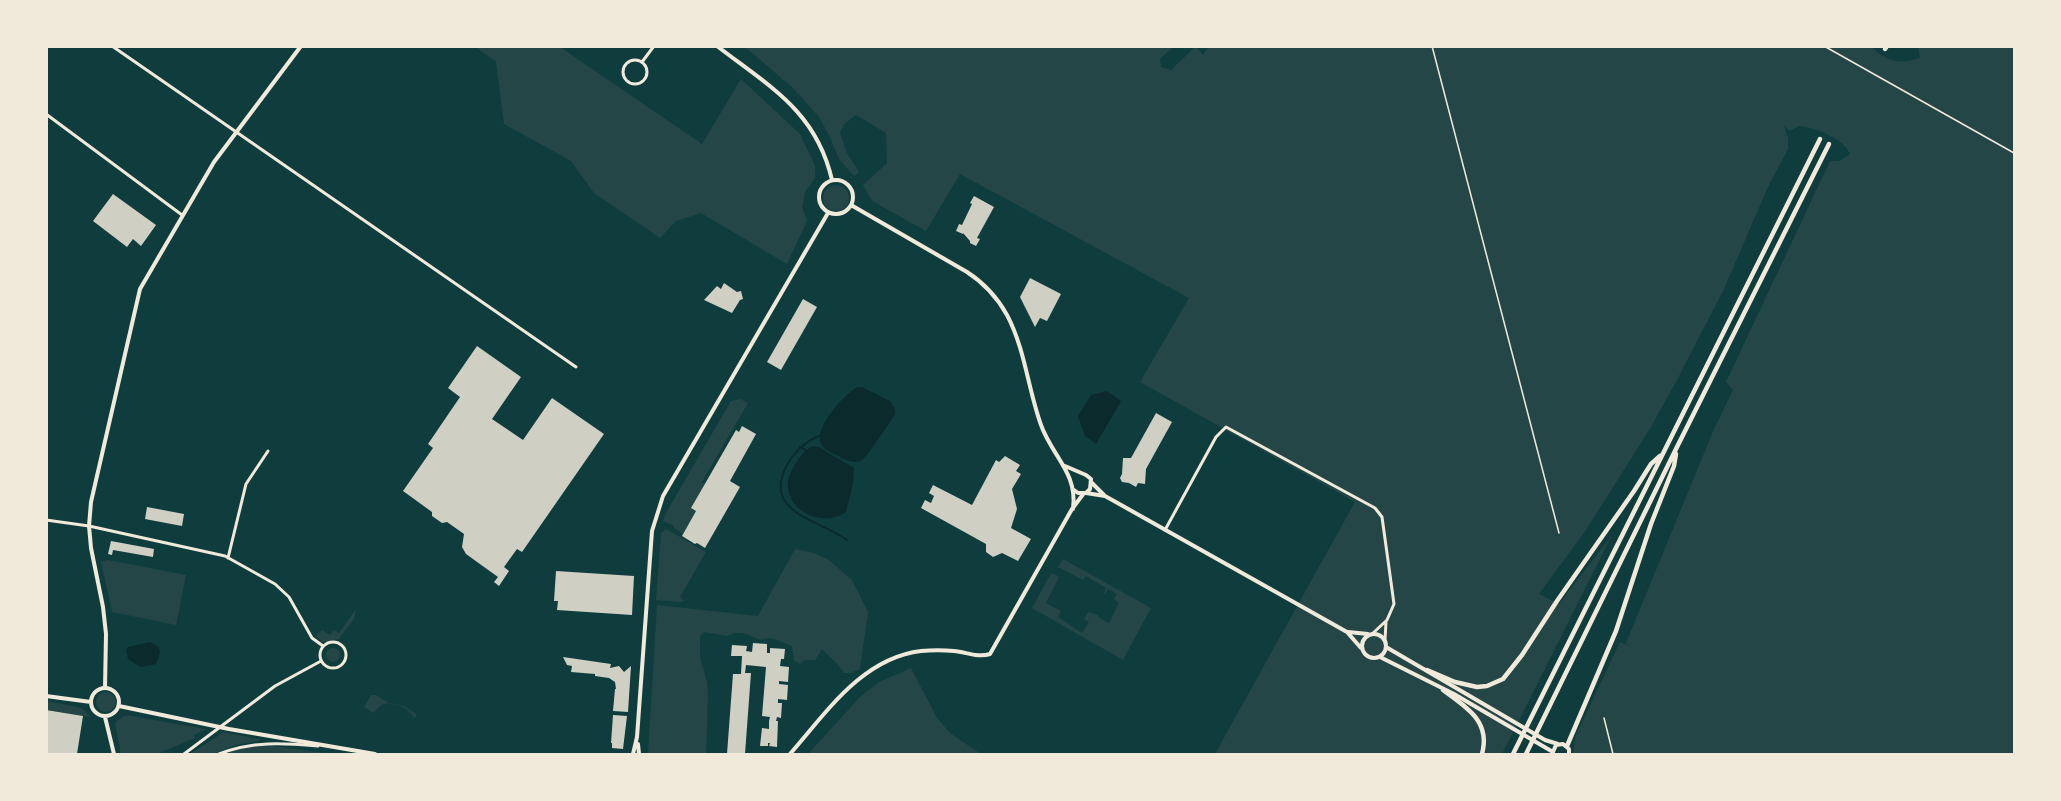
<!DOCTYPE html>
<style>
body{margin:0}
#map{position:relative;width:2061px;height:801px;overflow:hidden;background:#0f3d3e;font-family:"Zilla Slab",serif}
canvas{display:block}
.frame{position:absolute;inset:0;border:48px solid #f1e9da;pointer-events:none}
</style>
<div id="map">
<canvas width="2061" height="801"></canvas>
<div class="frame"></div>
</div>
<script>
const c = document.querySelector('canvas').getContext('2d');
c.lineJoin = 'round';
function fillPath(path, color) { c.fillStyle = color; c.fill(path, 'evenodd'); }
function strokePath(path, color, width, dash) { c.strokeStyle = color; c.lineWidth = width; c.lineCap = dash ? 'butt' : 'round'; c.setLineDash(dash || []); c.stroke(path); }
fillPath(new Path2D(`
 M744 46 1137 47 1172 48 1160 59 1161 67 1171 70 1196 46 1203 55 1209 46H1871C1886 62 1900 65 1920 58L1918 47H2014V754H1573L1575 737 1620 642 1629 646 1626 643 1714 429 1733 390 1726 382 1830 161H1839L1850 154C1844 139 1817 128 1799 126L1790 131 1784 126 1788 138V149L1767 189 1724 289 1678 378 1651 427 1586 530 1539 594 1559 604 1612 535 1502 754H1215L1355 502 1140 382 1189 298 960 174 926 231 872 201 863 185 887 163 886 133 856 115 844 124 840 133 847 153 859 172 854 176 839 159 829 135 819 117 793 88Z
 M476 47H560L702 144 741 79 800 134 815 166V178L805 192 802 207 807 221 787 264 701 213 676 221 660 238 594 193 571 161 504 124 496 62Z
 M823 198a13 13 0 1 1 26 0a13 13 0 1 1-26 0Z
 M740 399 748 403 702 482 705 484 691 508 696 511 683 534 674 528V526L663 521 666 513 731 401Z
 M666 529 706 552 680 597 684 601 680 602 656 600 661 533Z
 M795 549 814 553 829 560 852 580 868 612 860 669 851 673H844C838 662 830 658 822 649L815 660H805L800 664 794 660 792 646 777 640 769 638 761 640 743 633H734L727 636 704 632 700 636V658L707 682 708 697 706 754H648L657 605 758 616Z
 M1063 559 1151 608 1123 660 1032 608 1051 573 1059 577 1046 603 1061 611 1058 617 1082 633 1089 622 1084 619 1088 612 1098 615V617L1109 623 1119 603 1114 599 1117 594 1108 589 1105 594 1104 593 1106 588 1086 576 1083 580 1058 567Z
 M108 560 186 575 176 625 112 612 101 562Z
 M356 609 354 619 339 639 322 642 316 636 322 630 330 635 334 630 339 633Z
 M326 655a7 7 0 1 1 14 0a7 7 0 1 1-14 0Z
 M911 668 937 718 950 733 981 754H808L861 696 879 682Z
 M96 702a10 10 0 1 1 20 0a10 10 0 1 1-20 0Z
 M371 695H376L390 704 404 706 416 714V717L414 718C409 708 395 702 384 704 379 705 376 711 373 713L364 707Z
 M47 701 82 708 91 717 47 710Z
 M126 715 206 729 194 735 195 738 157 754H121L115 724 117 721Z
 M224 732 262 740 236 745 212 754H190Z
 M266 745 331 754H224L245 747Z`), '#244646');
fillPath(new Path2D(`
 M857 387H862L890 401 895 409V414C890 422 867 457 862 460 855 464 847 461 840 457 834 454 824 450 821 444 814 427 844 395 857 387Z
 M1107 391 1121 401 1096 444 1085 436 1078 416 1091 395Z
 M813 446 819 447 854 468 853 484 846 512C827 527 790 514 788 488 787 480 790 473 794 466 798 458 805 450 813 446Z
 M150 642 159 647 160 653 156 664 140 667 128 659 126 650 128 647Z`), '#0a2a2b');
strokePath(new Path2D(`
 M821 435C804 442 793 452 785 469 764 514 823 521 847 540
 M800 447 806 450`), '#0a2a2b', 2);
fillPath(new Path2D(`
 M113 194 156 225 141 246 133 239 127 247 93 221Z
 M974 196 994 207 977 238 980 239 976 246 970 243V241L963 233V234L956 231 959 224 962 225 972 204 970 203Z
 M1030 278 1061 294 1047 321 1040 318 1035 327 1020 297Z
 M724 283 737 292 741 291 743 299 740 300 732 313 704 300 717 286 721 289Z
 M803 299 817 307 781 370 767 362Z
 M477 346 521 377 492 419 523 440 552 398 604 434 522 552 517 549 504 567 509 571 499 586 494 582 498 577 466 554 462 547 464 534 447 522 442 523 432 516V512L403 491 433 448 428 444 460 397 448 388Z
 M1156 413 1172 422 1146 469 1145 484 1138 483 1136 487 1129 483 1122 482 1120 478 1122 474 1123 458H1131Z
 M742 426 756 434 730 481 740 487 705 548 697 543 695 544 682 536 696 511 691 508 736 430 739 432Z
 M1005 456 1020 465 1016 471 1021 474 1012 489 1017 509 1011 528 1031 539 1018 561 1002 553 993 557 986 552V544L921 508 925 500 931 503 934 496 929 493 933 485 972 505 996 460 999 462Z
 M147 507 184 514 182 526 145 519Z
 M111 541 154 549 153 557 113 550 112 555 108 554Z
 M556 571 634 576 632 615 557 610 558 601H554Z
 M753 643 767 644V653H770V648L785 649 784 659H781L780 666 789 667 788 682 779 681V684L788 685 787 700 778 699V703H782L781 718 777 717 776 721H778L777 747 769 746 770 743H768V746H760L762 728 769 729V721L770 717 762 716 766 667 746 665 745 673H751L745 754H727L733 674H741L742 656H731L732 645 747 646 746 651 752 652Z
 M563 657 611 664 610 668 619 666 624 672 631 666 628 712 613 711 615 689H616L615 682 609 678 595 676V674L571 672 572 666 567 665Z
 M46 710 83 716 77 754H46Z
 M613 715 627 716 623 749 612 748V743H611Z`), '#cfcfc3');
strokePath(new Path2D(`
 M1432 46 1559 533
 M1824 46 2014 153
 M1604 718 1613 754`), '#f1e9da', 1.5);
strokePath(new Path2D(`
 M112 46 576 367
 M623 72a12 12 0 1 1 24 0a12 12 0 1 1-24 0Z
 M642 62 654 46
 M46 114 182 215
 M46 520 89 526 225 556 275 584 289 597 312 638 323 646
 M1165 530 1216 437 1226 427 1375 508 1382 517 1394 604 1387 620 1372 634
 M228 558 246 484 268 451
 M1385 640 1386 622
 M320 655a13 13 0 1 1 26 0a13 13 0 1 1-26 0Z
 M184 754 275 686 321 661
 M219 754C252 741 283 743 318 746`), '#f1e9da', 3);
strokePath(new Path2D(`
 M717 46C770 87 816 111 832 180
 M819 197a17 17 0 1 1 34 0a17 17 0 1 1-34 0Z
 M851 205 967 272C984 283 997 297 1007 315 1025 349 1028 389 1041 425 1052 456 1078 473 1073 509
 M1065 466 1086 475 1091 479 1090 489 1086 493H1078L1074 490
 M1091 482 1104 495
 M1086 493 1105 496 1114 501 1347 632 1361 648
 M1348 632 1368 634
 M1362 646a12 12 0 1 1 24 0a12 12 0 1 1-24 0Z
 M1386 647 1545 740 1558 744
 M1380 657 1454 694 1553 752
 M91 702a14 14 0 1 1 28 0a14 14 0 1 1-28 0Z
 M105 688 106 634 103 607 91 548 89 526 91 502 140 289 214 162 301 46
 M46 696 91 702
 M119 706 229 729 375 754
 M105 717 114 754
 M638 744 639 754
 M1553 752 1556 745 1563 744 1569 749V754
 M633 754 637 737 652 531 663 496 828 213
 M790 754C826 713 862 658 921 651 932 650 943 650 954 651 966 652 978 658 990 654L1072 509 1084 493`), '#f1e9da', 4);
strokePath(new Path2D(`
 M1885 49 1887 46
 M1427 670 1455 682 1477 687 1487 686 1503 679 1522 655 1557 601 1634 491 1651 464 1660 456
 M1443 690C1466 707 1491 721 1482 754
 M1567 746 1616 631 1651 524 1674 466 1676 454
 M1513 754 1820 139
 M1526 754 1676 449 1829 144`), '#f1e9da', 4.5);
</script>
